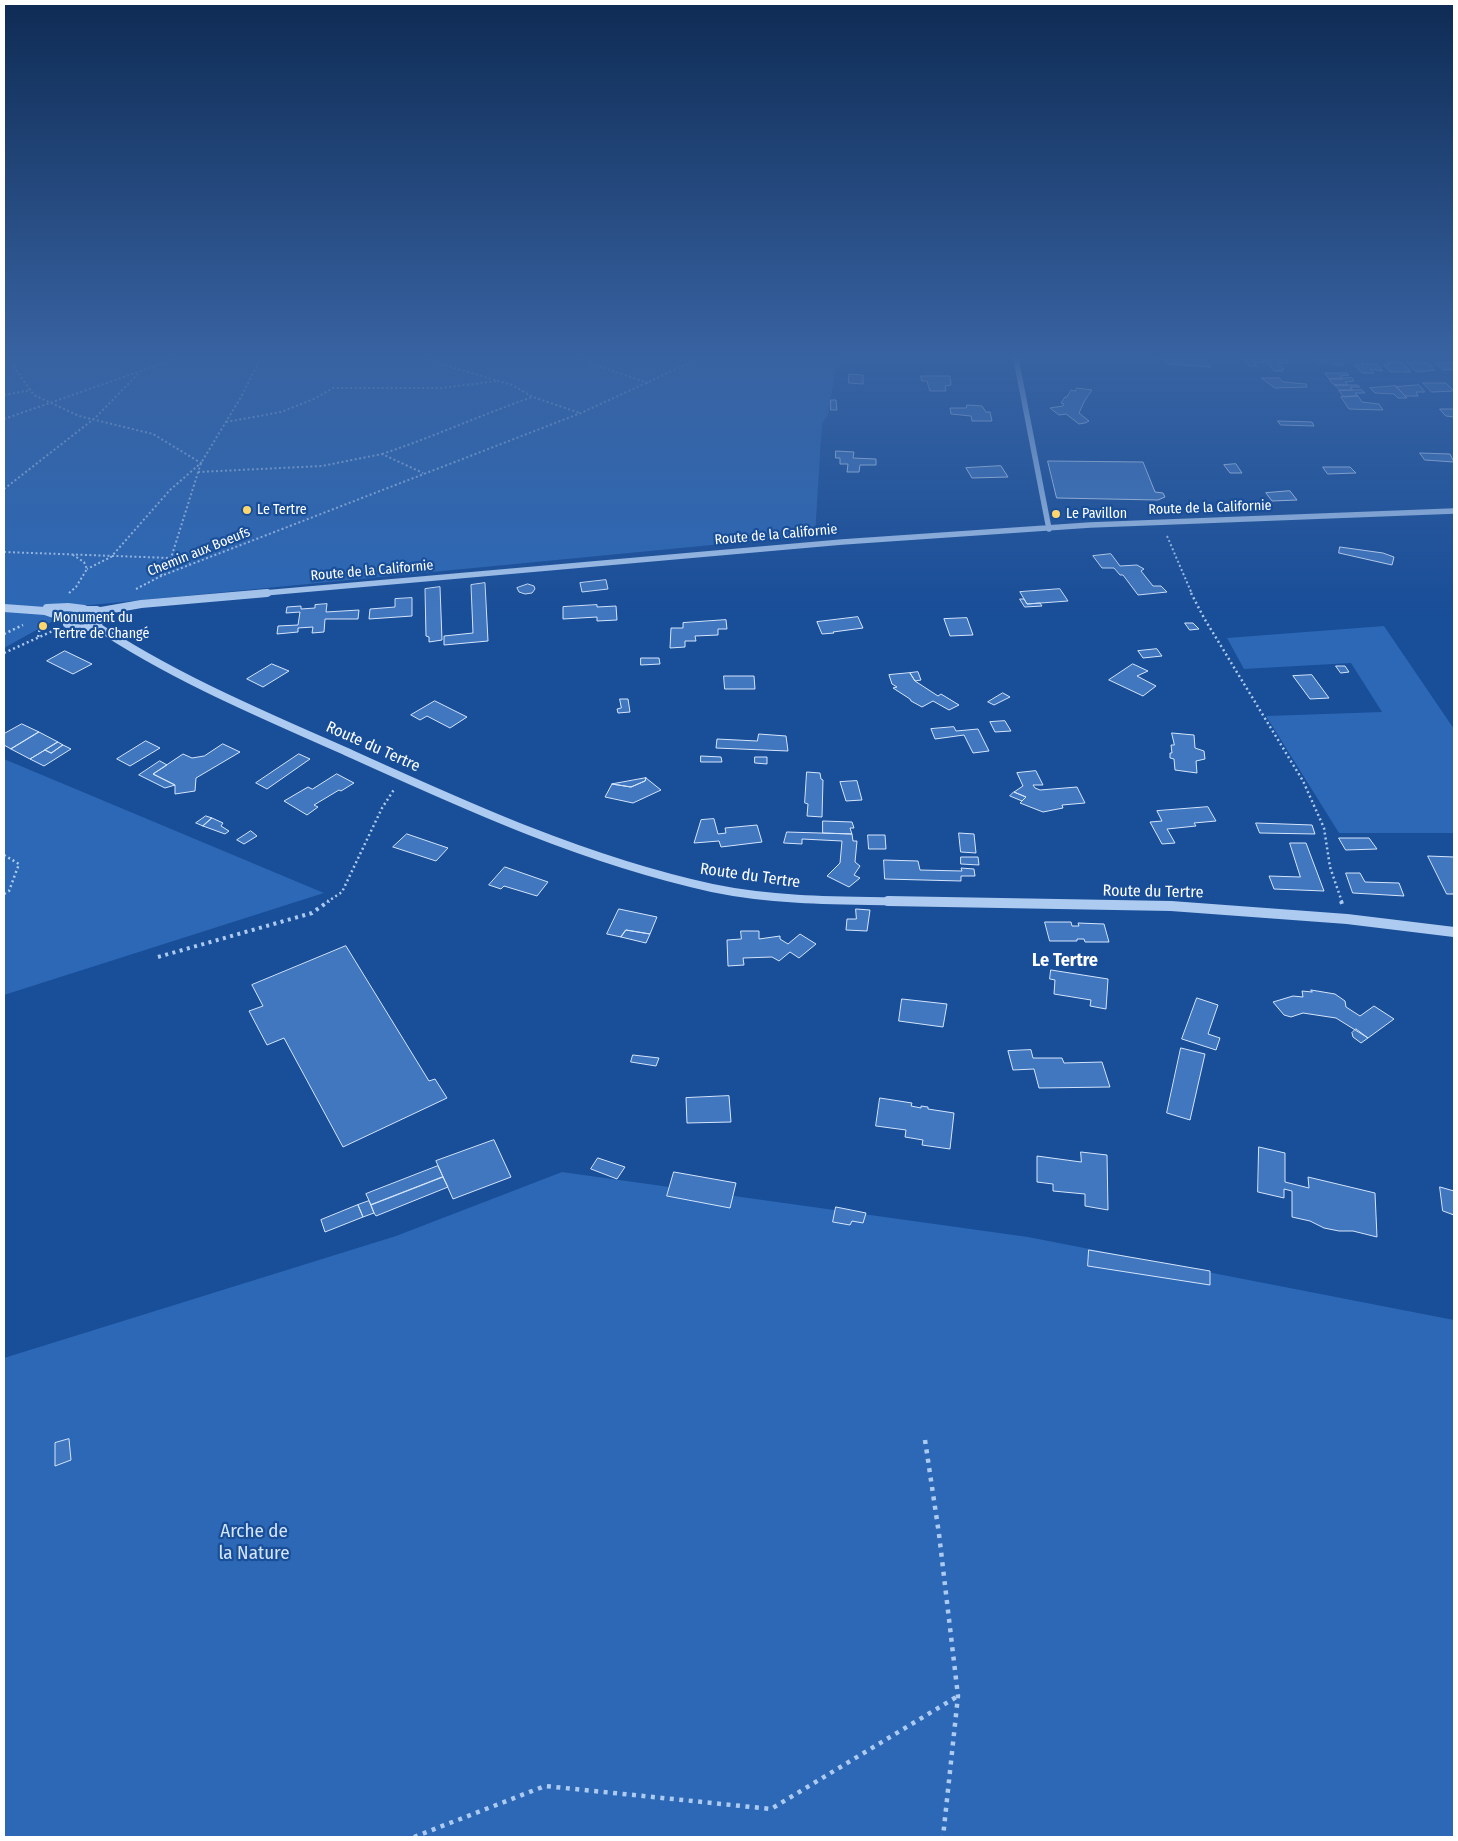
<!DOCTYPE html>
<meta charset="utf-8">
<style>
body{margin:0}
#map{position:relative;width:1458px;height:1841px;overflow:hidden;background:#194e98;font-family:"Fira Sans Condensed",sans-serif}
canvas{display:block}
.frame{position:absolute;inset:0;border:5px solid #fff;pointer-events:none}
</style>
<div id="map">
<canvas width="1458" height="1841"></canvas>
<div class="frame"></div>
</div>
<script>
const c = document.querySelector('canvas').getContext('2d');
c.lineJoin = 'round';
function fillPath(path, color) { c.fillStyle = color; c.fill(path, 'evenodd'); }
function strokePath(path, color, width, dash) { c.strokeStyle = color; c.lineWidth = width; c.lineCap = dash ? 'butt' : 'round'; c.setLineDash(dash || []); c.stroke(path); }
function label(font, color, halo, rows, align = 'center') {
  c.font = font + ' "Fira Sans Condensed",sans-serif'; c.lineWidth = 4.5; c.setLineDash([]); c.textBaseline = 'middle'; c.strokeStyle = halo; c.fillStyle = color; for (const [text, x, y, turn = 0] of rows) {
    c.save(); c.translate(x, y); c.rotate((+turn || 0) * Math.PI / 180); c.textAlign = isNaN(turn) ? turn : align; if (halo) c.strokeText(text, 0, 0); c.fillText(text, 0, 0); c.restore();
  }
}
fillPath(new Path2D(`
 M4 359H841L837 362 828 415 822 423 815 535 80 606 4 648Z
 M1384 626 1454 729V833H1339L1266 716 1382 712 1351 663 1244 669 1227 638Z
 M4 759 324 893 4 995Z
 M562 1172 1028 1237 1454 1320V1837H4V1358L396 1236Z`), '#2c68b6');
const building = new Path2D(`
 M1159 359H1205L1211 367 1168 364 1164 359Z
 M1245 359H1286L1289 363H1278L1284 369H1281L1283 371H1274L1267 362 1255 363 1257 366H1250Z
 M1316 359H1339L1344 365H1335L1329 361H1318Z
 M1387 362H1402L1411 372H1390L1384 364H1390Z
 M1407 362 1428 363 1435 370 1417 372Z
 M1362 363 1376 364 1383 371 1370 369 1374 373H1362L1354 365H1363Z
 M1436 363H1454V369L1443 370Z
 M1325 373H1347L1349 375 1340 376 1343 379H1330Z
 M849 374 863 375V384L849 383Z
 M921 376H950L951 385 945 386 946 391H930L927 381H922Z
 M1262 378H1279L1283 382 1306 384 1307 387 1275 388Z
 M1352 378 1354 381 1345 382 1348 385H1334L1329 379Z
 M1423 383H1446L1454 391 1432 392Z
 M1335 385H1357L1360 387H1350L1353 390H1340Z
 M1419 385 1425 392H1416L1418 396H1405L1396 387Z
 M1396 386 1407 398H1398L1394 394 1375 393 1370 388Z
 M1077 388 1092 390 1085 400 1079 413 1089 421 1085 423 1079 424 1066 414 1059 415 1050 408 1063 406 1064 404 1061 403 1065 397H1067L1071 390 1075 391Z
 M1362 390 1365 393H1355L1358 396 1344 397 1339 391Z
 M1358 396 1362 402 1379 404 1383 410 1349 409 1341 397Z
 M831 400H836L837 410H831Z
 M967 405 982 406 986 412H990L992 421H972L971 416 951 414 950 408H966Z
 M1440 409H1454V417L1446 416Z
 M1278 421 1312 422 1314 426 1281 425Z
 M836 451 854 452 853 458 876 459V465H860L859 472H847L848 464H840V458H836Z
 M1420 453 1450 454 1454 462 1425 460Z
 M1048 461 1143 462 1155 492 1163 493 1165 497 1158 500 1057 498Z
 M1236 464 1242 473H1230L1224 465Z
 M1001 466 1008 477 972 478 966 468Z
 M1323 467H1350L1356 473 1328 474Z
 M1290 491 1297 500 1272 501 1266 493Z
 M1340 547 1383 553 1394 557 1392 565 1339 553Z
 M1111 554 1120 566 1137 565 1144 569 1141 571 1153 586H1161L1167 592 1138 595 1123 575H1120L1114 568H1102L1093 556Z
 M606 580 608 589 582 592 580 583Z
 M485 583 488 641 444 645V636L473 633 471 585Z
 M528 584 534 586 535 589 532 593 525 594 519 592 517 588Z
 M440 587 442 640 429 642V637L426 636 425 589Z
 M1060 589 1068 601 1027 604 1020 592Z
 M412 598V616L369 619 370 609 395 607V599Z
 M1020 599H1024L1027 604 1040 603 1042 606 1025 607Z
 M327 604 326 612 359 610 358 619H325L324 632 312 633 313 627 298 628V632L277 634 278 626 298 625 300 612 286 613 287 607 301 606V609L315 608V605Z
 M597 605V607L616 606 617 620 597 621V617L563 619V607Z
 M858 617 863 628 833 632 834 633 822 634 817 622Z
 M967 618 973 635 950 636 944 619Z
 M726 620 727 629H718V635L695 636 696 641H685V647L670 648 671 628H683V623Z
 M1185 623H1193L1199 629 1190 630Z
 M1157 649 1162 656 1143 658 1138 651Z
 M65 651 92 664 73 674 47 661Z
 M641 658H659L660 664 641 665Z
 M272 664 289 671 263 687 247 679Z
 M1133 664 1148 671 1137 676 1156 686 1143 696 1109 680Z
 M1336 666H1345L1349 672 1341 673Z
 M918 672 921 680 915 681 910 673Z
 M910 673 915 681 938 696 941 694 959 705 949 710 933 701 922 707 911 701 910 699 893 688 897 687 892 684 889 675Z
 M1312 675 1329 698 1310 699 1293 676Z
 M724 676H754L755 689H725Z
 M1003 693 1010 697 994 705 988 702Z
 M620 699H628L630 712 618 713 617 709 621 708Z
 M435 701 467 717 450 728 427 716 420 720 411 715Z
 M1005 721 1011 731 995 732 990 722Z
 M22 724 39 732 11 749 4 745V734Z
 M954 727 956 731 978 729 989 751 973 753 964 735 935 739 931 729Z
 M39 732 58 742 30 759 11 749Z
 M1172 733 1194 735 1195 748 1204 751 1205 759 1196 761 1197 773 1175 770 1174 759 1170 758V753H1172L1171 745H1174Z
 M759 734 786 736 788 751 716 748 717 739 757 741Z
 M146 741 160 748 130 766 117 759Z
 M58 742 63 745 51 753 45 750Z
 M223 744 240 752 196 778 195 791 175 794V785L153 774 183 754 192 758 204 756Z
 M63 745 71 749 44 766 30 759 45 750 51 753Z
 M299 754 310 759 267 789 256 783Z
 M701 756 721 757 722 762H701Z
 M755 757H767V764L755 763Z
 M160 761 167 765 153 774 175 785 165 788 139 775Z
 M1036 771 1043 785H1033L1035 788 1040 790 1077 787 1085 803 1062 805 1063 808 1043 812 1020 803 1026 797 1014 792 1023 786 1017 773Z
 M807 772 820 773 821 779 823 780 822 817 807 816 808 804 805 803Z
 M337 774 354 783 341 791 339 790 314 805 318 807 307 815 284 801 308 787 312 789Z
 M646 778 645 781 631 787 612 784Z
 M646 778 661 790 633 803 605 797 612 784 631 787 645 781Z
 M857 781 862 800 846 801 840 782Z
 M1014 792 1026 797 1022 801 1010 796Z
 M1208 807 1216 821 1194 823 1196 826 1167 829 1175 843 1162 844 1150 822 1162 821 1157 811Z
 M206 816 212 818 203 826 196 823Z
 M212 818 223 823 221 826 229 831 225 834 203 826Z
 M714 819 718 834 726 833 725 828 757 825 762 842 721 847 719 841 694 843 701 820Z
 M823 821 852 822 854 828H850L852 834 823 833Z
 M1256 823 1312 825 1315 834 1260 833Z
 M251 831 257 836 244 844 237 840Z
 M787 832 852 834 853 841H857L855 862 860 866 854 875 860 878 849 887 827 876 840 863 842 841 802 839V844L784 843Z
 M959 833 974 834 976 853 961 852Z
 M407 834 448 848 436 861 393 847Z
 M868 835H885L886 849H869Z
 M1339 838H1369L1377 849 1346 850Z
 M1290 843H1306L1324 891 1274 889 1269 876 1300 877Z
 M1428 856 1454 857V894H1447Z
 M961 857H978L979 865 961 864Z
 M884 860 918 861 920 870 962 871 961 868 974 869 975 876H961V881L885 879Z
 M505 867 548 882 537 896 504 886 501 889 489 885Z
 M1346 873H1360L1365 882 1399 883 1404 896 1353 893Z
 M619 909 657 917 650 934 626 930 621 937 607 934Z
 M856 909 870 910 867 931 846 930 847 919H856Z
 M1045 922H1071L1072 926H1079L1078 923 1104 924 1109 942H1085L1084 939H1077V941H1050Z
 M626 930 650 934 646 943 621 937Z
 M741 931H759V939L780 936V939L788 944 800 934 816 944 799 958 790 952 779 961 772 957 743 958 744 965 728 966 727 940 741 939Z
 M346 946 429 1081 435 1079 447 1098 343 1147 284 1038 267 1045 249 1011 263 1006 252 985Z
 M1051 970 1108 979 1106 1009 1090 1006 1091 1000 1054 994 1055 980 1050 979Z
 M1311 990 1335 994 1345 1001 1346 1007 1360 1016 1374 1006 1394 1019 1368 1038 1336 1018 1303 1013 1291 1017 1284 1015 1273 1002 1293 996 1303 997 1302 991 1312 992Z
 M1197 998 1218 1005 1208 1034 1220 1038 1216 1050 1182 1039Z
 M902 999 947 1004 943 1027 899 1021Z
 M1356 1029 1368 1038 1361 1043 1353 1037 1352 1033Z
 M1181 1048 1205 1054 1190 1120 1167 1113Z
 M1031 1050 1033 1058H1062L1064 1063 1102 1062 1110 1087 1039 1088 1034 1069 1013 1070 1008 1051Z
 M633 1055 659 1058 656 1066 631 1062Z
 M729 1096 731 1122 687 1123 686 1098Z
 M880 1098 912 1103 911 1106 921 1108V1106L928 1107V1109L954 1113 950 1149 922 1145 923 1140 905 1137 906 1130 876 1126Z
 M494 1140 511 1177 453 1199 436 1161Z
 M1259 1147 1285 1153V1182L1309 1188 1308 1177 1375 1193 1377 1237 1353 1231H1339L1324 1228 1310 1221 1292 1217V1191L1284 1189V1198L1258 1192Z
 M1081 1152 1107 1155 1108 1210 1085 1206V1194L1053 1191V1184L1037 1182V1156L1081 1162Z
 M598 1158 625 1167 617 1179 591 1169Z
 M438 1166 443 1177 371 1205 366 1194Z
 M674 1172 736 1183 730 1208 667 1196Z
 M443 1177 448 1187 376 1216 374 1213 371 1205Z
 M1440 1187 1454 1191V1215L1443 1211Z
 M369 1201 374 1213 363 1217 358 1205Z
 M358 1205 363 1217 325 1232 321 1220Z
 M836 1207 866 1213 863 1223 852 1221 850 1225 833 1222Z
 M1089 1250 1210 1271V1285L1088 1266Z
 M69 1439 71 1460 55 1466V1443Z`);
fillPath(building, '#4177bf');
strokePath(building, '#d4e5fc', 1);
strokePath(new Path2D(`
 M8 359 34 395 79 416 153 434 201 463 170 490 111 557 87 569
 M424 359 512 385 533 397 580 413
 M578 359 648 383
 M4 395 31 390
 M4 419 175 359
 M226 422 281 412 314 399 333 388H441L497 381
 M382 454C433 437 481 415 532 397
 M198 472 322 466 382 454 423 473
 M4 489 95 418 139 373
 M1167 536 1192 594
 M4 552 171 558 192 563
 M161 575 171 558 201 463 241 397 260 359
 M136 589 161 576 581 413 698 359
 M69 593 76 587 87 569 84 562 73 555`), '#adcbf1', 2, [2, 2.5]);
strokePath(new Path2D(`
 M1191 593 1204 618 1303 781 1324 828 1330 867 1342 902
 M4 634 23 625
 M38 637 41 623
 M4 653 55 630
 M4 855 19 864 9 891 4 894
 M327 902 342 892 382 808 395 788`), '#adcbf1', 2.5, [2, 3]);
strokePath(new Path2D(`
 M1341 901 1342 904
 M158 957 312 913 329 901`), '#adcbf1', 4, [3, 4.5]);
strokePath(new Path2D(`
 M925 1440 939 1534 958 1696 943 1837
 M414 1837 545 1786 771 1809 958 1696`), '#adcbf1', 4.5, [4, 5.5]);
strokePath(new Path2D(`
 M1016 359 1049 529
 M253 594 842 542 1090 525 1454 511`), '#adcbf1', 5.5);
strokePath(new Path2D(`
 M4 608 45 611 68 619
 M47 608 68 607 84 609
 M87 610H97L104 614 103 619C92 628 79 632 67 624L71 616Z
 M101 611 141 604 267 593
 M95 625C173 677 261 714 347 752 466 806 584 860 712 888 784 903 858 900 931 902`), '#adcbf1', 8);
strokePath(new Path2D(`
 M888 901 1171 906 1347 919 1454 932`), '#adcbf1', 10);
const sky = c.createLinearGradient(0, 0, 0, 617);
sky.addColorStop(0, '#0e2b54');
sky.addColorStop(0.58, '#3863a2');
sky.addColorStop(1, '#3863a200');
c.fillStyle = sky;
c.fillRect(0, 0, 1458, 617);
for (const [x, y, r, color] of [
 [247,510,5,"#ffd76d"],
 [1056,514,5,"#ffd76d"],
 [43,626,5,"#ffd76d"]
]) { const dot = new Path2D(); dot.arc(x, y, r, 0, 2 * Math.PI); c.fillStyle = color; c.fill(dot); strokePath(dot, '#194e98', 2); }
label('14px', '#fff', '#194e98', [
 ["Route de la Californie",1210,508,-2],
 ["Route de la Californie",776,535,-5],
 ["Chemin aux Boeufs",199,552,-22],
 ["Route de la Californie",372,571,-5]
]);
label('14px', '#fff', '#194e98', [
 ["Le Tertre",257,510],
 ["Le Pavillon",1066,514],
 ["Monument du",53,618],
 ["Tertre de Changé",53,634]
], 'left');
label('16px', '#fff', '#194e98', [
 ["Route du Tertre",373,747,24],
 ["Route du Tertre",750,876,8],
 ["Route du Tertre",1153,892,1]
]);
label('bold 18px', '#fff', '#194e98', [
 ["Le Tertre",1065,961]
]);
label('19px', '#d4e5fc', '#194e98', [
 ["Arche de",254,1532],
 ["la Nature",254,1554]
]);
</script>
